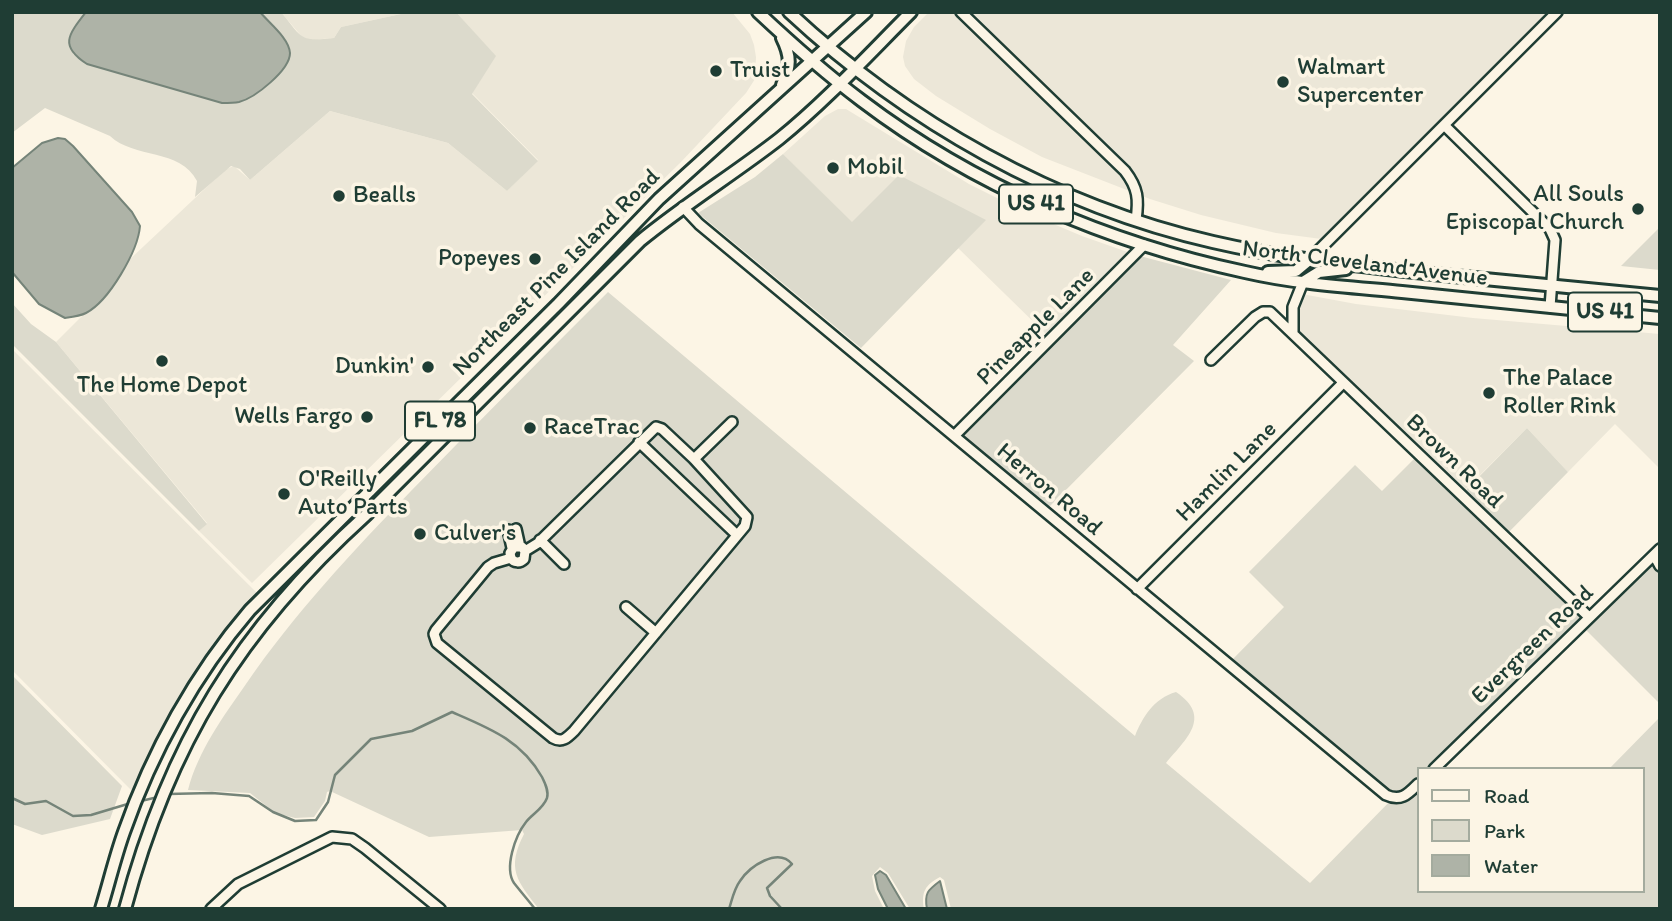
<!DOCTYPE html>
<style>
body{margin:0}
#map{position:relative;width:1672px;height:921px;overflow:hidden;background:#fcf5e5;font-family:Itim,sans-serif}
canvas{display:block}
.frame{position:absolute;inset:0;border:14px solid #1f3d34;pointer-events:none}
.legend{position:absolute;left:1417px;top:767px;width:228px;height:126px;box-sizing:border-box;background:#fcf5e5;border:2px solid #a4ab9e;margin:0;padding:9px 12px;list-style:none;font-size:21px;color:#1f3d34}
.legend li{display:flex;align-items:center;gap:14px;height:35px}
.legend b{width:35px;border:2px solid #a4ab9e}
</style>
<div id="map">
<canvas width="1672" height="921"></canvas>
<div class="frame"></div>
<ul class="legend">
<li><b style="height:9px;background:#fcf5e5"></b>Road</li>
<li><b style="height:19px;background:#dcdacc"></b>Park</li>
<li><b style="height:19px;background:#aeb3a7"></b>Water</li>
</ul>
</div>
<script>
const c = document.querySelector('canvas').getContext('2d');
c.lineJoin = 'round';
function fillPath(path, color) { c.fillStyle = color; c.fill(path, 'evenodd'); }
function strokePath(path, color, width, dash) { c.strokeStyle = color; c.lineWidth = width; c.lineCap = dash ? 'butt' : 'round'; c.setLineDash(dash || []); c.stroke(path); }
function label(font, color, halo, rows, align = 'center') {
  c.font = font + ' Itim,sans-serif'; c.lineWidth = 7; c.setLineDash([]); c.textBaseline = 'middle'; c.strokeStyle = halo; c.fillStyle = color; for (const [text, x, y, turn = 0] of rows) {
    c.save(); c.translate(x, y); c.rotate((+turn || 0) * Math.PI / 180); c.textAlign = isNaN(turn) ? turn : align; if (halo) c.strokeText(text, 0, 0); c.fillText(text, 0, 0); c.restore();
  }
}
fillPath(new Path2D(`
 M281 12H410L341 27 334 38 310 40 302 37Z
 M456 12H732L750 34 754 45 756 57 755 79 746 93 681 162 252 583 199 531 207 523 56 342 85 313 98 304 112 287 128 261 226 169 234 166 250 180 330 111 448 143 507 191 538 160 472 93 495 56Z
 M929 12H1556L1329 240 1276 233 1201 215 1150 199 1042 157 990 129 936 96 914 79 905 66 903 57 906 41 914 27Z
 M838 109H846L969 184 1025 212 1082 236 1136 255 1052 340 958 248 985 220 852 223 783 154 825 116Z
 M1291 292 1356 304 1473 318 1660 334V469L1615 424 1568 472 1527 428 1462 493 1295 330Z
 M12 349 257 593 210 652 153 750 133 792 12 670Z`), '#ece7d8');
fillPath(new Path2D(`
 M12 12H86L77 24 73 54 87 64 234 103C251 100 290 72 290 53 289 38 269 23 260 12H281C303 38 298 42 334 38L341 27 410 12H456L496 56 472 94 538 161 507 191 448 143 330 111 250 180 240 169 231 166 195 197 197 181C180 148 134 159 110 136L45 108 12 133Z
 M783 154 852 222 899 175 986 220 861 348 698 213 755 177Z
 M1660 227V270L1621 266Z
 M1136 255 1231 280 1173 345 1194 361 1048 508 953 433Z
 M608 292 1135 736C1142 718 1154 698 1176 692 1213 717 1186 739 1166 763L1310 883 1395 796 1233 659 1284 607 1249 572 1355 465 1382 491 1421 452 1463 493 1527 428 1568 472 1506 535 1589 613 1660 551V566L1653 560 1431 769H1418V891H1642V769H1609L1660 717V909H951L944 880 940 877C925 885 921 892 924 909H910L888 873 880 867 872 876 875 891 884 909H539C517 881 506 869 524 834L522 830 429 837 330 791 327 792 325 801 314 817 295 818 275 813 250 793 188 790C198 751 223 717 246 684 294 614 352 552 411 491 476 424 542 358 608 292Z
 M12 303 31 324 56 342 207 524 199 531 12 344Z
 M1652 564 1660 570V704L1583 627 1647 565Z
 M12 675 122 786 110 819 42 835 12 824Z`), '#dcdacc');
const water = new Path2D(`
 M86 12H260C269 23 289 38 290 53 290 70 255 98 239 102 234 103 228 103 222 103L87 64C59 46 68 35 86 12Z
 M58 138 65 139 73 146 132 212 140 226C138 251 109 301 86 313 80 316 72 317 65 318L39 304 12 272V168L42 143Z
 M880 871 886 875 906 909H888L878 889 875 875Z
 M940 881 947 909H927C924 893 928 890 940 881Z`);
fillPath(water, '#aeb3a7');
strokePath(water, '#758479', 2);
strokePath(new Path2D(`
 M168 794 212 793 249 796 273 812 295 821 316 820 328 802 335 775 371 739 412 731 452 712C489 728 521 740 542 777 545 783 549 791 547 798 543 809 532 814 526 822 515 836 504 868 514 883 521 892 528 900 535 909
 M12 798 25 804 46 801 73 816 91 815 131 803
 M141 801 158 797
 M729 909C732 900 734 889 740 881 750 866 778 847 792 864L767 888 770 896 782 909`), '#758479', 2.5);
const minor = new Path2D(`
 M961 12 1125 171C1138 188 1139 199 1136 220
 M1444 125 1550 229 1555 240 1550 307
 M683 207 699 224 1386 795C1401 802 1408 794 1418 784
 M1308 261 1557 12
 M1293 333V307L1303 282
 M1211 360 1255 317 1263 312H1270L1589 617
 M954 436 1144 245
 M639 442 737 535
 M694 459 732 422
 M516 529 520 547
 M508 530 512 548
 M540 540 564 564
 M1654 555 1660 566
 M511 558 510 553 514 547H522L525 551 524 559C520 563 514 563 511 558L494 563 488 567 436 630 434 634 437 643 553 738C562 743 567 738 574 731L745 526 747 517 694 459 662 429 656 427 538 543 525 551
 M1137 589 1343 383
 M626 607 656 633
 M1434 769 1660 549
 M211 909 238 884 332 837 352 839 365 848 440 909`);
const major = new Path2D(`
 M758 12C791 43 826 74 862 101 974 186 1109 243 1245 272 1297 284 1350 287 1402 292 1488 301 1574 309 1660 318
 M789 12C907 122 1055 206 1213 242 1286 259 1359 266 1433 274 1509 281 1584 289 1660 296
 M782 38C791 56 791 67 782 85
 M1268 272 1296 271 1308 261
 M1303 282 1319 272 1346 269
 M101 909C109 883 115 857 124 832 152 752 195 674 250 610L558 304 659 199 866 12
 M125 909C169 744 240 629 366 515L640 241C685 204 734 174 779 139 826 101 868 55 911 12`);
strokePath(minor, '#1f3d34', 14);
strokePath(major, '#1f3d34', 16);
strokePath(minor, '#fcf5e5', 9);
strokePath(major, '#fcf5e5', 10);
for (const [x, y, r, color] of [
 [716,71,7,"#1f3d34"],
 [1283,82,7,"#1f3d34"],
 [833,168,7,"#1f3d34"],
 [339,196,7,"#1f3d34"],
 [1638,209,7,"#1f3d34"],
 [535,259,7,"#1f3d34"],
 [162,361,7,"#1f3d34"],
 [428,367,7,"#1f3d34"],
 [1489,393,7,"#1f3d34"],
 [367,417,7,"#1f3d34"],
 [530,428,7,"#1f3d34"],
 [284,494,7,"#1f3d34"],
 [420,534,7,"#1f3d34"]
]) { const dot = new Path2D(); dot.arc(x, y, r, 0, 2 * Math.PI); c.fillStyle = color; c.fill(dot); strokePath(dot, '#fcf5e5', 2.5); }
for (const [x, y, w] of [
 [1036,204,74],
 [1605,312,74],
 [440,421,70]
]) { const box = new Path2D(); box.roundRect(x - w / 2, y - 19.5, w, 39, 5); c.fillStyle = '#fcf5e5'; c.fill(box); strokePath(box, '#1f3d34', 2); }
label('bold 23px', '#1f3d34', null, [
 ["US 41",1036,204],
 ["US 41",1605,312],
 ["FL 78",440,421]
]);
label('24px', '#1f3d34', '#fcf5e5', [
 ["Walmart",1297,68],
 ["Supercenter",1297,96],
 ["Truist",730,71],
 ["Mobil",847,168],
 ["All Souls",1624,195,"right"],
 ["Episcopal Church",1624,223,"right"],
 ["Bealls",353,196],
 ["Popeyes",521,259,"right"],
 ["Dunkin'",414,367,"right"],
 ["The Palace",1503,379],
 ["Roller Rink",1503,407],
 ["The Home Depot",162,386,"center"],
 ["Wells Fargo",353,417,"right"],
 ["RaceTrac",544,428],
 ["O'Reilly",298,480],
 ["Auto Parts",298,508],
 ["Culver's",434,534]
], 'left');
label('24px', '#1f3d34', '#fcf5e5', [
 ["North Cleveland Avenue",1365,264,7],
 ["Northeast Pine Island Road",557,273,-45],
 ["Pineapple Lane",1036,327,-45],
 ["Brown Road",1454,462,44],
 ["Hamlin Lane",1227,472,-45],
 ["Herron Road",1049,490,40],
 ["Evergreen Road",1533,645,-44]
]);
</script>
